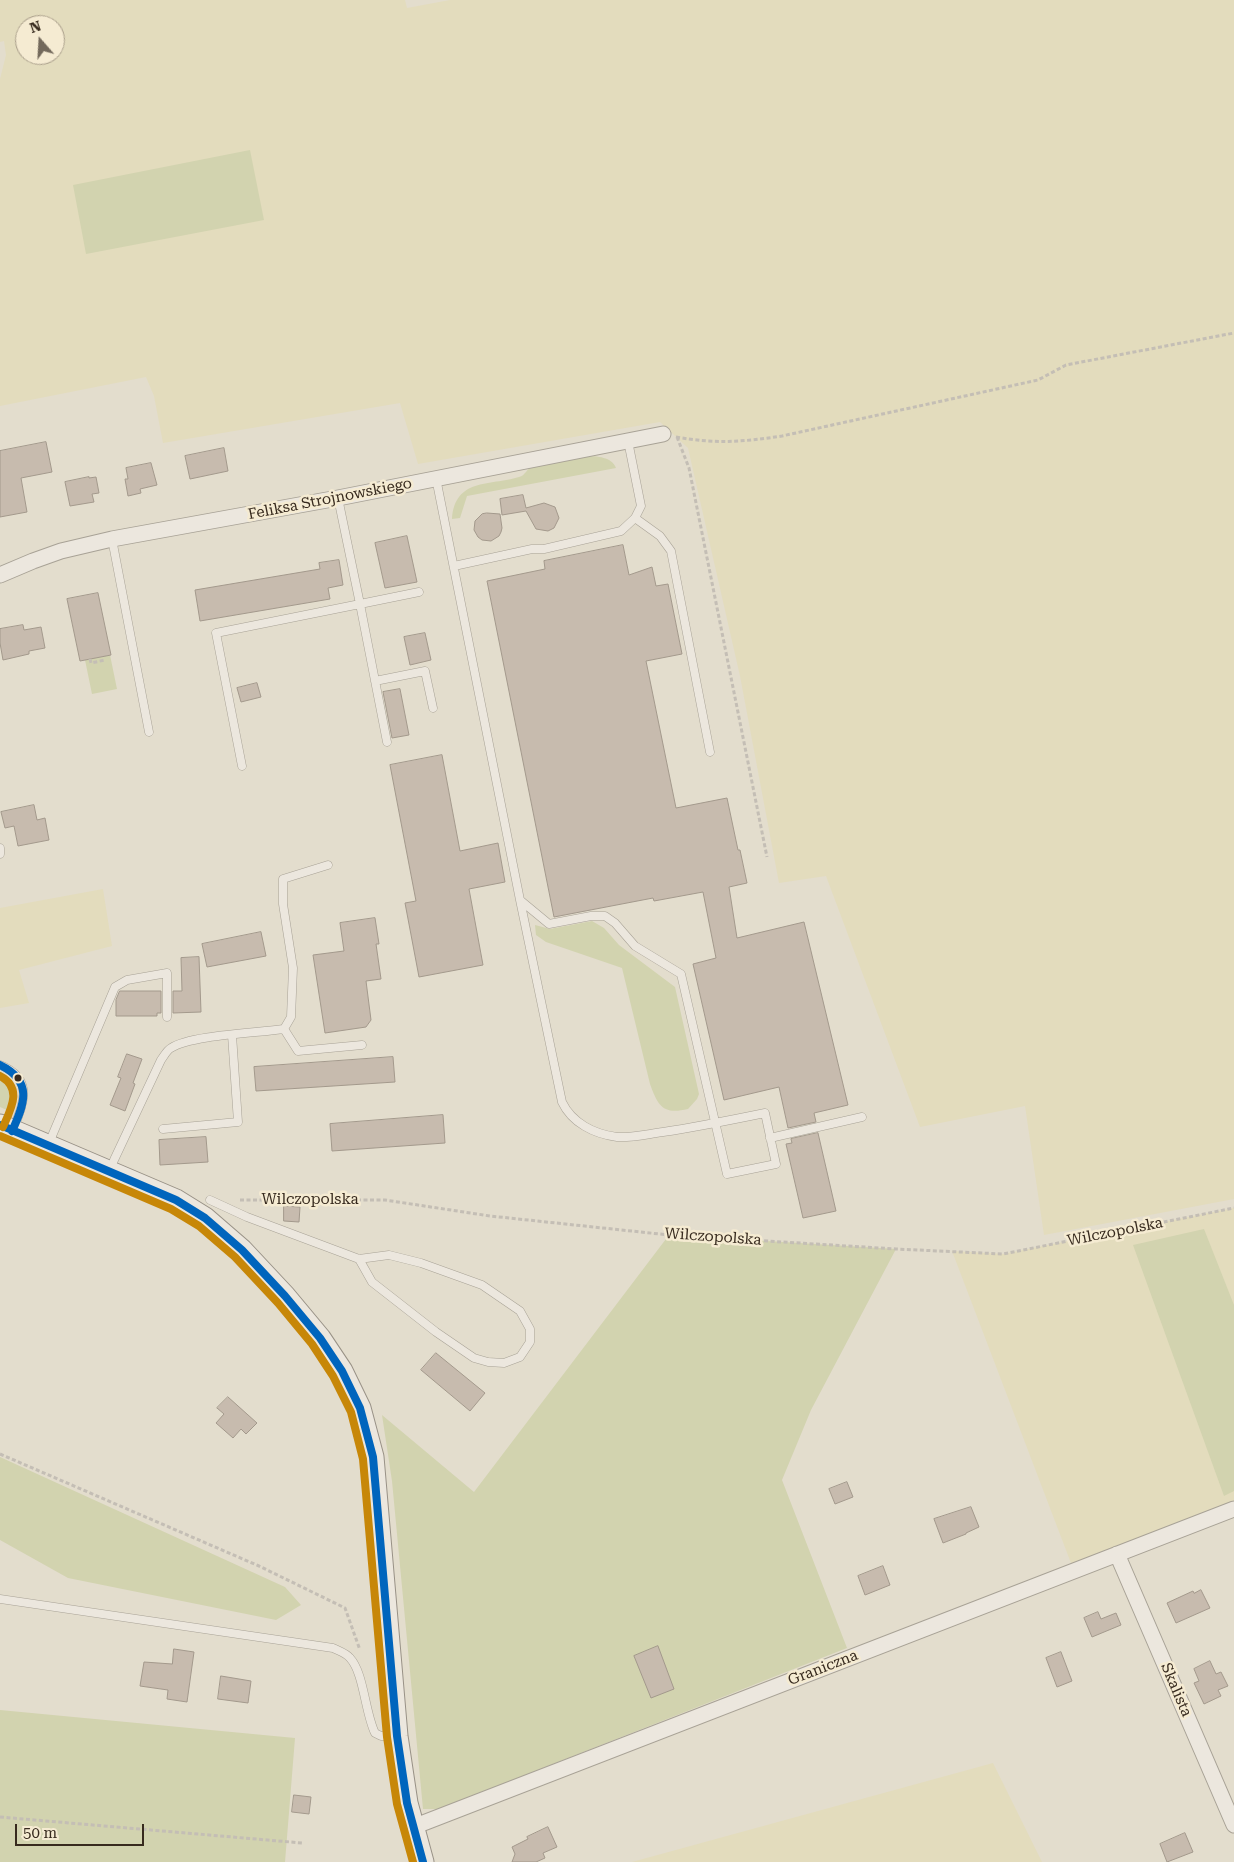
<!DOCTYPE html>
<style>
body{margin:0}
#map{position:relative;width:1234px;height:1862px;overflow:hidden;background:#e3ddcd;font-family:"Roboto Serif",serif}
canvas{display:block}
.north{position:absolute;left:15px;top:15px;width:50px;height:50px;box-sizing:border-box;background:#f5ebd2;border:1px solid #a99e8a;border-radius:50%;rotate:341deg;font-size:14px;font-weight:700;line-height:20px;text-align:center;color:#372a1e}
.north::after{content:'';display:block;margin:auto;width:18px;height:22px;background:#73695b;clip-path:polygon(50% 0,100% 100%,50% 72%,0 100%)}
.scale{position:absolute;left:15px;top:1824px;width:129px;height:22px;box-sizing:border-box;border:2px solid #372a1e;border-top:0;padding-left:6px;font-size:15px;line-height:18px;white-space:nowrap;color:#372a1e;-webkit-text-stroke:4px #f5ebd2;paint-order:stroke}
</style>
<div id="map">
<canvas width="1234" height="1862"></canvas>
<div class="north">N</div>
<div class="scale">50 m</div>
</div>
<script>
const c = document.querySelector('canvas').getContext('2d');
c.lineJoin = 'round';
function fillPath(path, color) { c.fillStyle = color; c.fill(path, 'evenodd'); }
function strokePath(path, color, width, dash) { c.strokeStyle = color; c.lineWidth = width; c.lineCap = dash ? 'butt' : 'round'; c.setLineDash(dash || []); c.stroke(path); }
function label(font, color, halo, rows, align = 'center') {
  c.font = font + ' "Roboto Serif",serif'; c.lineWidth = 5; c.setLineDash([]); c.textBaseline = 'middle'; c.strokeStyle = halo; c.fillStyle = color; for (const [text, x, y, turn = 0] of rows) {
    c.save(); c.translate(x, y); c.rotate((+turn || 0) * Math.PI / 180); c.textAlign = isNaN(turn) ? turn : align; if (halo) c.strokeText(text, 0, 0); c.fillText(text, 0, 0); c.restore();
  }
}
fillPath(new Path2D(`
 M0 0H405L407 8 450 0H1234V1199L1044 1235 1025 1106 920 1127 826 876 779 883 740 676 688 448 660 422 418 464 400 403 163 443 154 396 146 377 0 406V79L6 55 4 41 0 42ZM25 25H55V55H25Z
 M103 889 112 946 19 970 29 1003 0 1008V908Z
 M1234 1208V1509L1074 1571 952 1251 1003 1254Z
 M993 1763 1042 1862H632Z`), '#e3dcbd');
fillPath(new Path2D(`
 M250 150 264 220 86 254 73 185Z
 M586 456C597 456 612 457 616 468L467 496 460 518 452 519C455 478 489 486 519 477 525 476 527 468 533 466 550 461 569 459 586 456Z
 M110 655 117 689 92 694 85 660Z
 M592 921 604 928 619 945 675 987 699 1094 697 1099 688 1109C663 1115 658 1106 650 1084L622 968 546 942 536 935 535 925 550 929Z
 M0 1075 8 1081 14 1096 11 1107 7 1110 0 1107Z
 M1204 1229 1234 1305V1491L1224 1496 1133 1245Z
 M669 1235 896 1249 811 1410 782 1480 847 1648 439 1809H423L392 1481 382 1415 474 1492Z
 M0 1457 285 1587 301 1605 276 1620 68 1578 0 1540Z
 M0 1710 295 1738 285 1862H0Z`), '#d2d3af');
const building = new Path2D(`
 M46 442 52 472 21 478 27 512 0 517V451Z
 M224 448 228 471 190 479 185 456Z
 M151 463 157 485 140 489 141 493 128 496 125 479H128L126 468Z
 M89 477V478L96 477 99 493 92 494 94 502 70 506 65 482Z
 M523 495 526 508 544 503 555 507 559 518 554 528 548 531 536 529 526 511 502 515 500 499Z
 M487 513 500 514 502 528 501 532 499 536 491 541 482 540 478 537 474 530 475 521 482 514Z
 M407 536 417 582 385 588 375 543Z
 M623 545 629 575 652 567 656 586 668 584 682 654 646 661 676 808 727 798 738 850H740L747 883 729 887 737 938 804 922 848 1105 814 1113 816 1122 788 1128 779 1087 724 1100 693 964 716 958 703 892 654 901 653 898 554 917 487 581 545 569 544 561Z
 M339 560 343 585 328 588 330 599 200 621 195 590 320 569 319 563Z
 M98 593 111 655 80 661 67 599Z
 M23 625 24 630 41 627 45 648 29 651V654L3 660 0 643V629Z
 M425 633 431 660 410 665 404 637Z
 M257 683 261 697 241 702 237 688Z
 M400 689 409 735 392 738 383 692Z
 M442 755 460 851 498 843 505 882 469 889 483 965 419 977 405 903 416 901 390 765Z
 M34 805 37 820 45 818 49 840 18 846 14 826 5 828 1 812Z
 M375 918 379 944H376L381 979 366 981 371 1020 366 1027 325 1033 313 955 344 951 340 923Z
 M261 932 266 956 207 967 202 944Z
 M199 957 201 1012 173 1013V991H182L181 958Z
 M120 991H161V1013H157V1016H116V1000Z
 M127 1054 142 1059 133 1083 135 1084 125 1111 110 1105 121 1078 118 1077Z
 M393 1057 395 1082 256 1091 254 1067Z
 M443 1115 445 1143 332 1151 330 1124Z
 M818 1133 836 1211 803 1218 786 1144 792 1143 791 1139Z
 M206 1137 208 1162 160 1165 159 1140Z
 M284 1206 300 1207 299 1222 284 1221Z
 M436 1353 485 1393 470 1411 421 1370Z
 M228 1397 257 1423 246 1434 241 1429 233 1438 216 1423 224 1414 217 1408Z
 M847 1482 853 1497 835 1504 829 1489Z
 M971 1507 979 1527 966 1533V1534L943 1543 934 1519Z
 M883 1566 890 1585 865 1595 858 1576Z
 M1201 1590 1210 1608 1176 1623 1167 1603 1193 1591 1194 1593Z
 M1098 1612 1101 1619 1116 1613 1121 1625 1092 1637 1084 1618Z
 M658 1646 674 1689 651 1698 634 1656Z
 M174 1649 194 1652 187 1702 167 1699 168 1690 140 1686 144 1662 172 1664Z
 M1061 1652 1072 1681 1057 1687 1046 1658Z
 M1210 1661 1216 1674 1221 1672 1228 1686 1218 1690 1221 1696 1204 1704 1194 1683 1199 1681 1194 1669Z
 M221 1676 251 1681 248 1703 218 1699Z
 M294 1795 311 1797 309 1814 292 1812Z
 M548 1827 557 1847 543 1853 545 1858 536 1862H512L515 1854 512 1847 528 1839 527 1837Z
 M1185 1833 1193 1852 1167 1862 1160 1844Z`);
fillPath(building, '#c7bbae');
strokePath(building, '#a3998c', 1);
const lane = new Path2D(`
 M628 441 641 506 635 518
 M436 478 520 900 549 924 591 916H605L615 923 635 946 681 974 727 1174 776 1164 765 1113C731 1120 697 1127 663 1132 648 1134 632 1138 617 1137 594 1134 572 1123 562 1102L520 900
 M112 539 149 732
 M454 566 532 549H544L621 531 635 518 660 536 671 551 710 752
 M375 681 425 671 433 708
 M387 742 360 604 419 592
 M242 766 216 633 360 604 338 498
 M0 848V854
 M284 1029 298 1051 362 1045
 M0 1065C33 1078 25 1103 13 1129
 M163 1129 238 1122 232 1035
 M770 1138 862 1117
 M49 1143 115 987 127 980 167 973V1017
 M110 1171 114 1160 161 1060C164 1056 167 1050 171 1048 191 1035 257 1033 284 1029L291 1017 293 968 283 904V879L328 865
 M210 1200 247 1217 359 1259 389 1255 421 1263 482 1285 520 1311 530 1329V1342L520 1357 504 1363 488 1362 474 1358 436 1332 372 1282 359 1259
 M0 1599 333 1648C339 1651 346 1653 350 1658 364 1673 365 1713 375 1733L381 1736H396`);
const street = new Path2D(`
 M0 575 33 561 61 551 112 539 338 498 663 434
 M1117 1554 1234 1825
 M413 1827 1234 1509`);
const secondary = new Path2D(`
 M0 1125 176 1200 205 1218 242 1250 285 1296 320 1338 342 1371 360 1408 373 1457 397 1736 407 1803 423 1862`);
strokePath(lane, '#a8a296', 9);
strokePath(street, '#a8a296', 17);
strokePath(secondary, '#989186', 23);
strokePath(new Path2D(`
 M676 437C715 444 743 442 782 436L1038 380 1066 365 1234 333
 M677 437 689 468 767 857
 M90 659 91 663 105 660
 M240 1200H385L490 1216 669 1235 896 1249 1003 1254 1234 1208
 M0 1454 259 1566 345 1608 360 1650
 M0 1817 302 1843`), '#c4beb5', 3, [4, 2.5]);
strokePath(lane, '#ece7de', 8);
strokePath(street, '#ece7de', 15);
strokePath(secondary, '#ece7de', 21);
strokePath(new Path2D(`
 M0 1065C33 1081 25 1103 12 1131
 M0 1125 176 1200 205 1218 242 1250 285 1296 320 1338 342 1371 360 1408 373 1457 397 1736 407 1803 423 1862`), '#0065bd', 8);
strokePath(new Path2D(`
 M0 1076C23 1088 11 1109 3 1127
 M0 1136 171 1209 199 1226 235 1257 278 1303 312 1344 333 1376 351 1412 363 1459 387 1737 397 1804 413 1862`), '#c78708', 8);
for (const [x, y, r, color] of [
 [18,1078,4.5,"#372a1e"]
]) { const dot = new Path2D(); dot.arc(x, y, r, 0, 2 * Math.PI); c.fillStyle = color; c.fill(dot); strokePath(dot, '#f5ebd2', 2); }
label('15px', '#372a1e', '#f5ebd2', [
 ["Feliksa Strojnowskiego",330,499,-11],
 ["Wilczopolska",310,1200],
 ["Wilczopolska",1115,1232,-11],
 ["Wilczopolska",713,1237,4],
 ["Graniczna",823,1668,-21],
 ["Skalista",1176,1690,67]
]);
</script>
